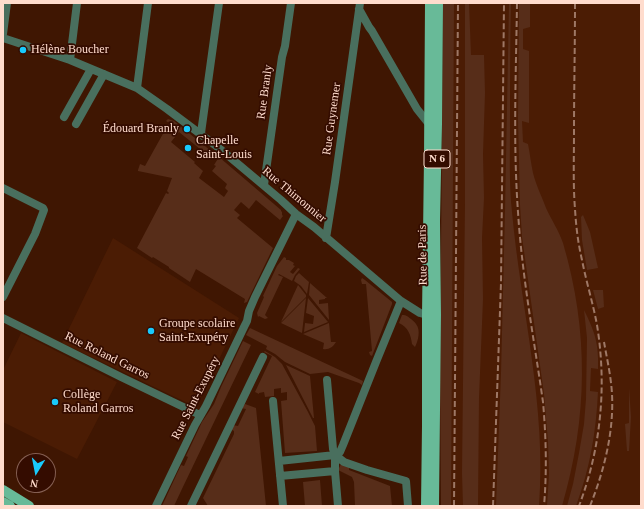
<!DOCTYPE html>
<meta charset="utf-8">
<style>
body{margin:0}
#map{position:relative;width:644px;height:509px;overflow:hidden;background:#3f1602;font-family:"Times New Roman",serif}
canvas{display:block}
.frame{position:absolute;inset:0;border:4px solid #ffdccd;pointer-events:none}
.north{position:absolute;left:16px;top:453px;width:40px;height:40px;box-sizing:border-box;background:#340c00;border:1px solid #855f52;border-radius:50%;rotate:190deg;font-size:11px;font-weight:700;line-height:16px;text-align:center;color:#ffdccd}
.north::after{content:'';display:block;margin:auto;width:14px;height:18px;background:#19cafc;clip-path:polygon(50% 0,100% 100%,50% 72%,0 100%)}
</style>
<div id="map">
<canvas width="644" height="509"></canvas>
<div class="frame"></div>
<div class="north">N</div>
</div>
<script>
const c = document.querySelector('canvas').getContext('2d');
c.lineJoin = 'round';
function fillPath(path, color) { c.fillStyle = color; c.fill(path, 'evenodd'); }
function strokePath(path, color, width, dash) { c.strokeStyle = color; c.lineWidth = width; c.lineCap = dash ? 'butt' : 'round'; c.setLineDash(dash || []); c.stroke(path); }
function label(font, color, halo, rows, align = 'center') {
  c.font = font + ' "Times New Roman",serif'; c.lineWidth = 3.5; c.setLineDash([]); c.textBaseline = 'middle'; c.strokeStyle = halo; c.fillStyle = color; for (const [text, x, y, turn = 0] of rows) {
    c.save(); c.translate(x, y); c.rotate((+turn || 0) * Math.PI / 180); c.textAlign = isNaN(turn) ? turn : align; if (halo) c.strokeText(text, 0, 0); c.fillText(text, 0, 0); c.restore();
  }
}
fillPath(new Path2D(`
 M450 3H641V506H448Z
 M113 238 239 318 196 407 62 343Z
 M21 333 117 382 77 459 3 422V370Z`), '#4b1c04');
fillPath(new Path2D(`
 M443 3H454L451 506H441L440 380Z
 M465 3H469L471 55H484L485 93 483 154 484 198 482 238 483 299 479 398 478 506H463L462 473 465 203Z
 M509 3H511C510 44 510 86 510 127 510 155 509 184 512 212 521 310 547 407 539 506H496L501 373 505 211Z
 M519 3H530V27L523 29V49L529 51V123L522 121 523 142 528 144C530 154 531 164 533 173 536 185 542 197 546 208 551 219 559 231 563 243 589 331 588 418 562 506H547L549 474 548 442 544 394 522 237 520 205 518 119Z
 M168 119 174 121 216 155 212 159 204 154 205 153 179 132 171 142 195 162 194 163 203 171 199 178 224 197 228 191 225 188 227 184 212 171 216 166 214 165 219 157 281 210V211L282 212V215L283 216 280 220 256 200 249 209 241 202 234 210 240 215 237 218 273 248 247 302 244 303 245 299 196 269 190 282 169 268V267L153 257 152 258 137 248 166 193 168 194 169 193 167 191 172 178 138 171V170L140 164 145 166 169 123 166 121Z
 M583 215 590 232 598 268 587 270 582 240 581 217Z
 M284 257 286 258V260H289L294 263 293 265 295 266 290 272 293 274 298 268 300 269 295 275 292 281 279 274 278 275 283 277 265 315 268 318 265 319 259 316 258 317 257 313 264 297 263 296 277 266Z
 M299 273 309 282 307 294 301 286 294 281 296 276Z
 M362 278 365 280 392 302V304L372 356 370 355 369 352 372 351 366 284H362L361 280Z
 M310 283 327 298H325V299L319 300V304L328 303 329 320 309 295Z
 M298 285 306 295V297L281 322Z
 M593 290H603L604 307 598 309Z
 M306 298 302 333 281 323Z
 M308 298 328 322 304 332 305 323 313 324 314 316 306 313Z
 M584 310C595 332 599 344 598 369L591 368 590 391 598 392C596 433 590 468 576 506H567L573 484 579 453 584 424 586 399 587 338Z
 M402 315C407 315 408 317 411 319 413 321 415 322 416 324 421 330 418 341 415 347L412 344C411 335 408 327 399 323Z
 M329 323 331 342H336C333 347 329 350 323 349L324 343 303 334Z
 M250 328 363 381 362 385 359 383 328 372 310 374 285 362 275 354 266 349 267 346 246 335Z
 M243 341 251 345 181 491 174 506H162L181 465 184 466 188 457 186 456 202 422 214 404 221 387Z
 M265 351 275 357 282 364 308 412 315 426 317 451 285 453 281 401 287 400V392L281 393V388L274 389V396L265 397 264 392 259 393V394L255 392 272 356 264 352Z
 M286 365 310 376 314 418H313Z
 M629 388 631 417 629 451H627L625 424 629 423Z
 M245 404 256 408 266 506H208L203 498 234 434V431L232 430 231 427 232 425 238 426 246 409 241 408Z
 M341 464 349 467V470L390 486 392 506H355L354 482 352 477 338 470Z
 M320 480 322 506H305L303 482Z`), '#572d19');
strokePath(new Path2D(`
 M359 9 369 27 372 31 417 109 429 124
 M3 34 7 3
 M3 38 70 60 137 88 167 109 219 148 281 200 296 214 314 227 401 301 420 313 427 315H432
 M70 60 77 3
 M137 88 148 3
 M64 117 91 69
 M76 124 104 74
 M201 133 219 3
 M264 185 282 57 285 46 291 3
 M3 188 43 208 44 210 35 234 3 297
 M326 238 335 182 360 3
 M3 318 121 377 200 415
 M327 380 333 449 335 455V471L338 506
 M273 401 283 506
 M335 455 344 462 367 470 406 481 408 506
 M279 461 335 455 340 452 343 445 376 362 401 301
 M280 476 335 471
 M156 506 195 425 206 406 244 327 247 321 249 311 255 297 296 214
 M191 506 263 357`), '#496f5e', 8);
strokePath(new Path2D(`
 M3 490 29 506
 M3 502 10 506
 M426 506 427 426V315L429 157 430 3
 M434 506 436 315 435 221 437 124 438 3`), '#68ba98', 10);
strokePath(new Path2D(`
 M517 3C516 73 513 143 518 212 522 276 534 339 543 402 546 436 547 471 544 506
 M575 3C575 46 574 90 574 133 574 158 573 184 575 209 576 226 578 243 582 260 586 281 593 303 597 325 607 386 601 448 579 506
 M454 506 458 3
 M493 506 501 283 504 3
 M590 506C604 471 614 432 612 394 611 376 607 359 604 342`), '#9e7866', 2, [6, 3]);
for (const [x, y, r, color] of [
 [23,50,4,"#19cafc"],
 [187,129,4,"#19cafc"],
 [188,148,4,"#19cafc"],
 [151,331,4,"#19cafc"],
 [55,402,4,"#19cafc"]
]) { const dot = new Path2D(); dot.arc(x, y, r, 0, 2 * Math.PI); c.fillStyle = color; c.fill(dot); strokePath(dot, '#340c00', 1.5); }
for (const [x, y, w] of [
 [437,159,26]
]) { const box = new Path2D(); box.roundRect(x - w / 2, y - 9, w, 18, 3); c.fillStyle = '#340c00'; c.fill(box); strokePath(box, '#ffdccd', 1); }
label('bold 11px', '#ffdccd', null, [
 ["N 6",437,159]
]);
label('12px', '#ffdccd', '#340c00', [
 ["Hélène Boucher",31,50],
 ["Édouard Branly",179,129,"right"],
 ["Chapelle",196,141],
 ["Saint-Louis",196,155],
 ["Groupe scolaire",159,324],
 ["Saint-Exupéry",159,338],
 ["Collège",63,395],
 ["Roland Garros",63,409]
], 'left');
label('12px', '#ffdccd', '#340c00', [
 ["Rue Branly",265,92,-82],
 ["Rue Guynemer",332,119,-82],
 ["Rue Thimonnier",294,195,40],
 ["Rue de Paris",423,255,-91],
 ["Rue Roland Garros",107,356,26],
 ["Rue Saint-Exupéry",196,398,-63]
]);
</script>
